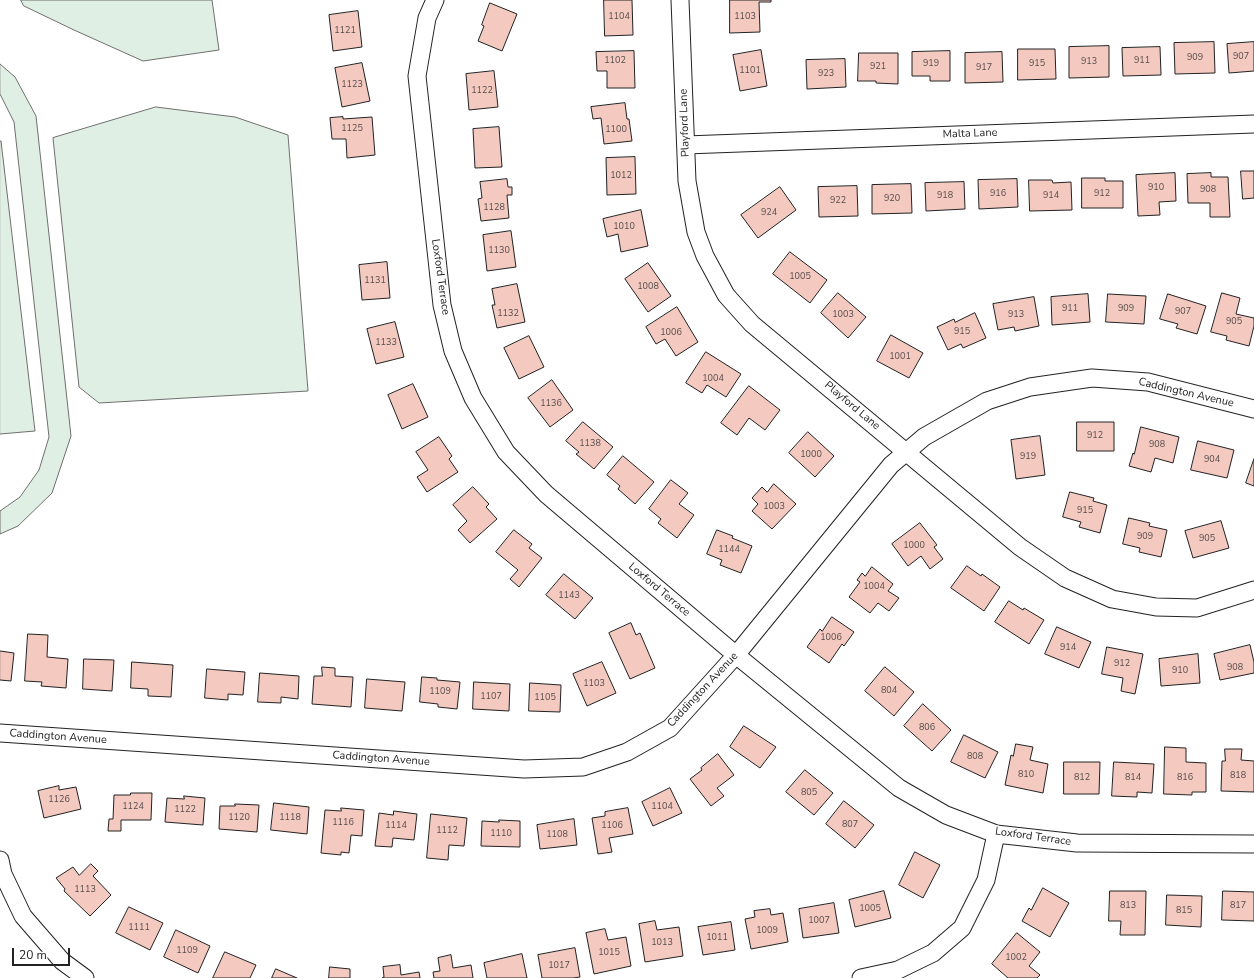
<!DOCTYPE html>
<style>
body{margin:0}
#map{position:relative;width:1254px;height:978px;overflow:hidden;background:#fff;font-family:"Nunito Sans",sans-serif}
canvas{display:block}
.scale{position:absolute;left:12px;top:948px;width:58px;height:18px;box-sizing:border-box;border:2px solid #222;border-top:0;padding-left:5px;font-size:12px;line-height:14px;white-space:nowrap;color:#222;-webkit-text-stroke:3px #fff;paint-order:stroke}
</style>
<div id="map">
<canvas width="1254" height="978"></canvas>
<div class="scale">20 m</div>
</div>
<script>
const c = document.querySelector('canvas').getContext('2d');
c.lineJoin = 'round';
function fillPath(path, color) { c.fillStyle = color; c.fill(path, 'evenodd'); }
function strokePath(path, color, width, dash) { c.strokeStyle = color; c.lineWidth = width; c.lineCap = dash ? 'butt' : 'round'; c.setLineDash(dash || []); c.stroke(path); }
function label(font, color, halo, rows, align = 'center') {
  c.font = font + ' "Nunito Sans",sans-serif'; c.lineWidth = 3; c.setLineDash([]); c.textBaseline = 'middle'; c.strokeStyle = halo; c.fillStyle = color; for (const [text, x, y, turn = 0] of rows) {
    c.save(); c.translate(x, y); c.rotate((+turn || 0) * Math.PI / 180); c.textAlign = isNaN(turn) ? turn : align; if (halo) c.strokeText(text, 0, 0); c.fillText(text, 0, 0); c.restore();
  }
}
const green = new Path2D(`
 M21 0H212L219 50 143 61 74 30 24 6Z
 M0 64 15 77 36 116 71 436 52 493 18 526 0 534V511L20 497 39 470 49 437 14 122 0 94Z
 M156 107 235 117 288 135 308 391 99 403 79 387 53 138Z
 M0 141H1L35 431 0 434Z`);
fillPath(green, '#e0efe3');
strokePath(green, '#6f6f6f', 1);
const building = new Path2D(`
 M604 0H632L633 35 605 36Z
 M730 0H771V2H759L760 32 730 33Z
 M490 3 517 14 502 51 478 41 484 26 482 25Z
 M358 11 362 47 333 51 329 15Z
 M1214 42 1215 73 1175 74 1174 43Z
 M1254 42V71L1229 73 1227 44Z
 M1109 46V77L1069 78V47Z
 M1160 47 1161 75 1123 76 1122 48Z
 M1018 49H1055L1056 79 1018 80Z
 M761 50 767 86 740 91 733 55Z
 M634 51 635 88H607V71H597L596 52Z
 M950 51V81H930V76H912V52Z
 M1002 52 1003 82 965 83V53Z
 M859 53H898V84L876 83V81H858Z
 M845 59 846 87 807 89 806 60Z
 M362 63 370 101 342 107 335 68Z
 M494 71 498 107 469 110 466 74Z
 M625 103 627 119H629L632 141 604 144 601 118 593 119 591 107Z
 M343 117V119L372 117 375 155 347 158 346 139H332L330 118Z
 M499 127 502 167 475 168 473 129Z
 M635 157 636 194 607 195 606 158Z
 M1241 171H1254V198L1243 199Z
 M1175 173 1176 201 1159 202 1160 215 1138 216 1136 175Z
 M1211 173V177H1228L1230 217H1210V203H1188L1187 174Z
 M1082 178H1105V181H1123V208H1082Z
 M507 179 508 187H512V195H507L509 218 481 221 478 199 482 198 480 182Z
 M1017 179 1018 207 979 209 978 180Z
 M1029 180H1052L1053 183 1071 182 1072 210 1030 211Z
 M964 182 965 209 926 211 925 183Z
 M911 184 912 213 872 214V185Z
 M857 186 858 216 819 217 818 187Z
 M780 187 796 210 758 238 741 215Z
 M641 210 648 246 621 252 618 234 607 237 603 219Z
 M511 231 516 267 487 271 483 235Z
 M790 252 827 280 810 303 773 274Z
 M387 262 390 298 362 300 359 265Z
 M648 263 671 296 648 312 625 279Z
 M517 284 525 322 497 328 492 305H495L492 289Z
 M838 293 866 317 848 338 821 313Z
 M1222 293 1240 298 1236 314 1254 318V326L1249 346 1226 340 1227 336 1211 332Z
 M1088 294 1090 322 1052 325 1051 297Z
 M1108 294 1146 296 1144 324 1106 322Z
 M1168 294 1206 306 1197 334 1176 328 1178 324 1160 319Z
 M1034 297 1039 326 1015 331 1014 327 998 330 993 304Z
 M677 307 698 342 676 356 665 339 656 344 646 327Z
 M975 313 986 338 963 348 961 344 948 350 937 327 954 319 955 322Z
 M395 322 404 357 376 364 367 329Z
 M891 335 923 353 909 378 877 361Z
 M529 336 544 367 519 379 504 348Z
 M706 352 741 374 726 397 707 385 702 393 686 383Z
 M552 380 573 410 550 427 528 398Z
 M413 384 428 417 402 429 388 395Z
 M749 386 780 410 765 430 749 418 737 435 721 423Z
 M583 422 613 447 594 469 576 454 579 452 566 441Z
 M1077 422H1114V451H1077Z
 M1141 427 1179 437 1173 463 1155 458 1151 472 1129 466 1133 453 1134 454Z
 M808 432 834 456 815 477 789 453Z
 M1040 436 1045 475 1016 479 1011 440Z
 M439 437 452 456 449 459 458 472 427 492 417 477 428 470 416 452Z
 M1198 441 1234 450 1227 478 1191 470Z
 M623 456 654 482 635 504 618 489 620 486 607 475Z
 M1254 459V486L1246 483Z
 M671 480 688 493 679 504 694 515 677 538 658 523 661 519 649 509Z
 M774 484 796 504 772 529 752 511 758 504 752 498 762 487 767 492Z
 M473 487 489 504 486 507 497 519 470 543 458 530 467 521 453 505Z
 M1070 492 1094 498 1093 501 1107 505 1100 533 1079 527 1081 522 1063 517Z
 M1129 518 1150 523 1149 526 1167 530 1161 557 1139 552 1140 548 1123 544Z
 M1221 521 1229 548 1193 558 1185 531Z
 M920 523 937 545 934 547 943 559 930 569 921 556 908 566 892 544Z
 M514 530 532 544 529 548 542 558 519 587 510 579 518 570 496 552Z
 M717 530 733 536 732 538 752 546 741 573 720 565 722 560 707 554Z
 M967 566 981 576 982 574 1000 587 984 611 951 588Z
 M872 567 893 584 888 591 899 598 889 611 878 603 870 613 849 597 860 582 857 580 862 573 865 576Z
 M564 574 593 598 575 619 546 595Z
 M1009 601 1023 610 1024 608 1044 620 1029 644 995 622Z
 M832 617 854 632 844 646 842 644 829 663 807 647 820 629 822 631Z
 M631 623 636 635 640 633 655 668 630 679 609 633Z
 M1057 627 1091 642 1079 668 1045 654Z
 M28 634 48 635 47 657 68 659 66 688 41 686 42 682 25 681Z
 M1250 645 1254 662V673L1220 680 1214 654Z
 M1107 647 1143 654 1135 694 1121 691 1123 678 1102 674Z
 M0 651 14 653 11 681 0 680Z
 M1198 654 1200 683 1161 686 1159 659Z
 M84 659 114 660 112 691 83 689Z
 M132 662 173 665 171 697 148 696V689L131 688Z
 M602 662 616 693 587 706 573 674Z
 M322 667 335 668V676L353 677 351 707 312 704 314 676H322Z
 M885 667 914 692 894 716 865 691Z
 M207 669 245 672 243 695 228 694V700L205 698Z
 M260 673 299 676 298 699 281 697V703L258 702Z
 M422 677 437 678V680L460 682 457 709 438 707V704L420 702Z
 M367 679 405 682 402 711 365 708Z
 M474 682 510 684 509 711 473 709Z
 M530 683 561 685 560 712 529 711Z
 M923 704 951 730 932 751 904 726Z
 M744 726 776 747 760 768 730 747Z
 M964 735 998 752 985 778 951 762Z
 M1016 744 1033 747 1030 760 1048 764 1043 793 1005 785 1011 755 1013 756Z
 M1165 747 1186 748V762L1206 763V792H1192V795L1164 794Z
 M1225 749H1242L1241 760 1254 761V792L1221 791 1222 761H1225Z
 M718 754 734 775 717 788 724 796 711 806 690 779 702 770 701 768Z
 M1064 762H1100L1099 794H1064Z
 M1114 762 1154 764 1152 793 1137 792V797L1112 796Z
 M805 770 833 793 814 815 786 792Z
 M59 786V790L76 787 81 809 44 818 38 791Z
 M670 788 682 813 653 826 642 802Z
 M131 793H152L151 820H121V831H108L109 819H113L114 795H130Z
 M184 796 205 798 203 825 165 822 167 798 184 799Z
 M844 801 874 825 855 848 826 824Z
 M274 803 309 807 307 834 271 830Z
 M235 804 259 805 257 832 219 829 220 806H235Z
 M341 808 364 810 362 836 351 835 349 853 341 852V855L321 853 325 810 341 811Z
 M628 808 633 834 609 838 612 852 598 854 592 818 605 816V812Z
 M394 811 417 814 414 840 393 838 392 847 375 846 379 813 393 815Z
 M431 814 467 818 464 846 449 845 448 860 427 858Z
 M574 819 577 845 540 849 537 825Z
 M499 820 520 821V847L481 846 482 821 499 822Z
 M915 852 940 865 923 898 899 885Z
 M91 864 98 871 93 876 111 895 90 916 64 891 65 889 56 878 73 867 79 875Z
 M1043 888 1069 903 1050 937 1022 921 1029 908 1031 910Z
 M884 891 891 918 855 927 849 900Z
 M1110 891H1146L1145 935H1120L1121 921H1109Z
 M1223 891 1254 892V921L1222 920Z
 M1167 895 1202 896 1201 927 1166 925Z
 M834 903 839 933 803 938 799 909Z
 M129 907 163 923 150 950 116 933Z
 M770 909 771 915 783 913 788 942 751 949 745 919 755 917 754 911Z
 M655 921 657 930 679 927 683 956 645 962 639 924Z
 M731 922 735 950 703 955 698 927Z
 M605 929 608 940 626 937 631 966 594 974 586 933Z
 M176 930 210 946 198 973 164 957Z
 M1017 933 1040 952 1029 966 1040 975 1037 978H1008L992 964Z
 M575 948 580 977 573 978H542L538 955Z
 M225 952 256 965 250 978H213Z
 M522 954 527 978H487L484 963Z
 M451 955 453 968 471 965 473 978H434L433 972 440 971 438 958Z
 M400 965 401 975 419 972 420 978H382L384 977 383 967Z
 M330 967 350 969V978H329Z
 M276 969 297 978H272Z`);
fillPath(building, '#f3c9c0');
strokePath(building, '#222', 1);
const street = new Path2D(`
 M435 0 427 18 417 76 442 305 453 351 473 398 506 452 546 494 736 655 899 788 946 815 996 834 1077 843 1254 844
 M680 0 687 181 696 232 705 256 726 295 752 324 1020 547 1065 578 1112 599 1156 607 1197 608 1254 590
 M686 145 1254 124
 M0 733 524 769 583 767 627 752 670 728 736 655 891 465 924 437 987 401 1030 387 1092 378 1148 382 1254 409
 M0 860 3 874 23 916 62 961 85 978
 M861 978 898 970 933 953 962 928 986 880 996 834`);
strokePath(street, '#222', 19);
strokePath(street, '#fff', 17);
label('9px', '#564c4a', null, [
 ["1104",619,17],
 ["1103",745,17],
 ["1121",345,31],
 ["907",1241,57],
 ["909",1195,58],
 ["1102",615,61],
 ["911",1142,61],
 ["913",1089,62],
 ["919",931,64],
 ["915",1037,64],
 ["921",878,67],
 ["917",984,68],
 ["1101",750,71],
 ["923",826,74],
 ["1123",352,85],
 ["1122",482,91],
 ["1125",352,129],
 ["1100",616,130],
 ["1012",621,176],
 ["910",1156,188],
 ["908",1208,190],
 ["916",998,194],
 ["912",1102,194],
 ["918",945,196],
 ["914",1051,196],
 ["920",892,199],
 ["922",838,201],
 ["1128",494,208],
 ["924",769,213],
 ["1010",624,227],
 ["1130",499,251],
 ["1005",800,277],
 ["1131",375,281],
 ["1008",648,287],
 ["911",1070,309],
 ["909",1126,309],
 ["907",1183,312],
 ["1132",508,314],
 ["1003",843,315],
 ["913",1016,315],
 ["905",1234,322],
 ["915",962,332],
 ["1006",671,333],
 ["1133",386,343],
 ["1001",900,357],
 ["1004",713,379],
 ["1136",551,404],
 ["912",1095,436],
 ["1138",590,444],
 ["908",1157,445],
 ["1000",811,455],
 ["919",1028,457],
 ["904",1212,460],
 ["1003",774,507],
 ["915",1085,511],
 ["909",1145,537],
 ["905",1207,539],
 ["1000",914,546],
 ["1144",729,550],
 ["1004",874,587],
 ["1143",569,596],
 ["1006",831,638],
 ["914",1068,648],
 ["912",1122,664],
 ["908",1235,668],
 ["910",1180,671],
 ["1103",594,684],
 ["804",889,691],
 ["1109",440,692],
 ["1107",491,697],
 ["1105",545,698],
 ["806",927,728],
 ["808",975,757],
 ["810",1026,775],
 ["818",1238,776],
 ["812",1082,778],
 ["814",1133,778],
 ["816",1185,778],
 ["805",809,793],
 ["1126",59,800],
 ["1124",133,807],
 ["1104",662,807],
 ["1122",185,810],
 ["1120",239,818],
 ["1118",290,818],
 ["1116",343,823],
 ["807",850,825],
 ["1114",396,826],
 ["1106",612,826],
 ["1112",447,831],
 ["1110",501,834],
 ["1108",557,835],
 ["1113",85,890],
 ["813",1128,906],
 ["817",1238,906],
 ["1005",870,909],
 ["815",1184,911],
 ["1007",819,921],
 ["1111",139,928],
 ["1009",767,931],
 ["1011",717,938],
 ["1013",662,943],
 ["1109",187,951],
 ["1015",609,953],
 ["1002",1016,958],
 ["1017",559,966]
]);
label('11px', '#222', '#fff', [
 ["Playford Lane",685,123,-92],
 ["Malta Lane",970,134,-2],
 ["Loxford Terrace",440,277,82],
 ["Caddington Avenue",1186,393,13],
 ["Playford Lane",852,406,40],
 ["Loxford Terrace",659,590,40],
 ["Caddington Avenue",703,690,-47],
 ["Caddington Avenue",58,737,4],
 ["Caddington Avenue",381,759,4],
 ["Loxford Terrace",1033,837,8]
]);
</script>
